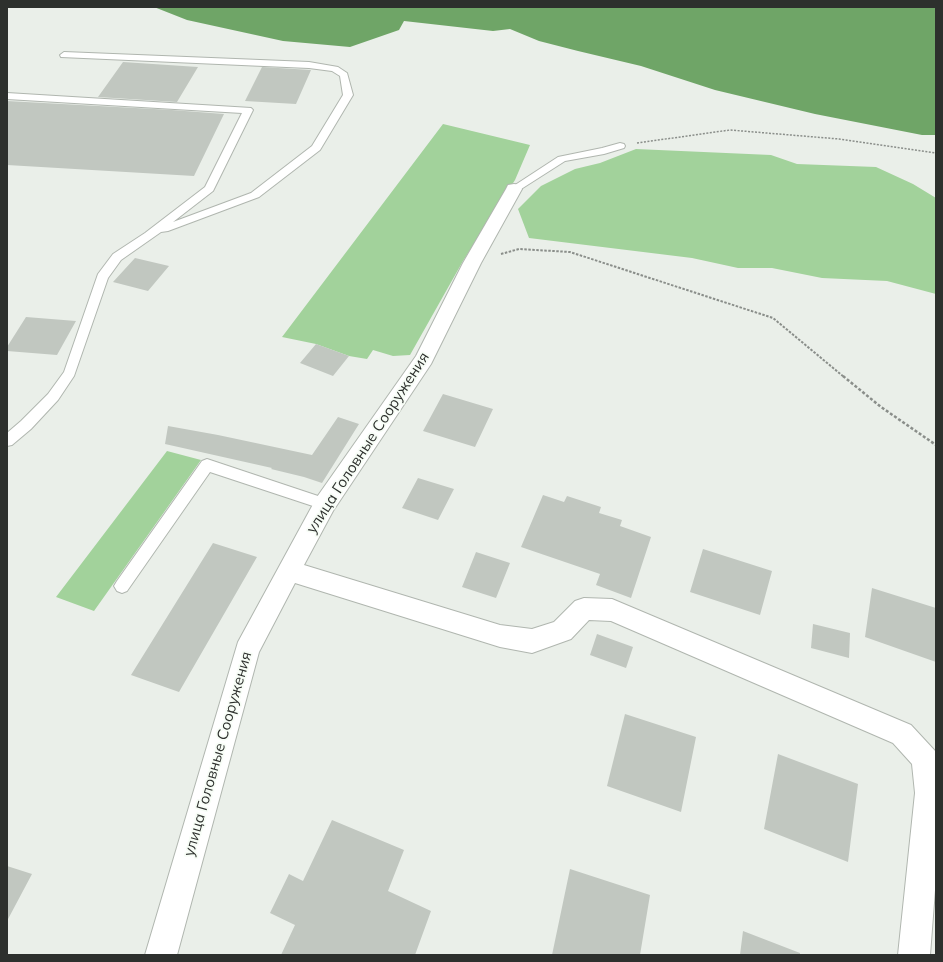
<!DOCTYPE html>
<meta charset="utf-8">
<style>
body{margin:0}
#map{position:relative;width:943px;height:962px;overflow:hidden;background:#eaefe9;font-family:Mulish,sans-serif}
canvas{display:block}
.frame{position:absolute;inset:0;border:8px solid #2d302d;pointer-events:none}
</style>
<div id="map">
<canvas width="943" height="962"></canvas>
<div class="frame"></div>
</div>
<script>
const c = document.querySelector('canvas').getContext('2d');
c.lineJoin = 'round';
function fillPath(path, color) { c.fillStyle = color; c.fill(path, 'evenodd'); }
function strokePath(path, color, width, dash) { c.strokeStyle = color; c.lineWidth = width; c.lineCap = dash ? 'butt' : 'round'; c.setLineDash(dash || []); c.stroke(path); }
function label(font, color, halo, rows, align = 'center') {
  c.font = font + ' Mulish,sans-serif'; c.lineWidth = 3.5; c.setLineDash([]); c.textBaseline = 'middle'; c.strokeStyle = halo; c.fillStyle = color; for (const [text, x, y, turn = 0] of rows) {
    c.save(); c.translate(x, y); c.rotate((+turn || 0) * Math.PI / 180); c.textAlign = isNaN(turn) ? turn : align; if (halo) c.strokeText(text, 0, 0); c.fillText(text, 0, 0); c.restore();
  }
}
fillPath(new Path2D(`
 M443 124 530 145 515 180 463 261 410 355 393 356 373 350 367 359 349 356 316 344 282 337Z
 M636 149 771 155 797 164 876 167 913 184 936 198V294L887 281 822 278 772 268H738L692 258 529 238 518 209 541 186 575 169 600 163Z
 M167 451 201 460 94 611 56 597Z`), '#a2d29b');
fillPath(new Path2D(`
 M154 7H936V135H922L815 114 715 90 641 66 578 51 539 41 510 29 493 31 404 21 399 30 350 47 283 41 187 20Z`), '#6fa567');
fillPath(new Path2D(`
 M123 62 198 67 177 102 98 97Z
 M262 67 311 70 296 104 245 101Z
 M7 101 172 110 224 114 194 176 7 165Z
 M135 258 169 266 148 291 113 282Z
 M26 317 76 321 57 355 7 351V347Z
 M316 344 349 356 333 376 300 363Z
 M443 394 493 409 475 447 423 431Z
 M338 417 359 424 322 483 304 477 271 469 272 468 165 444 168 426 218 435 312 455Z
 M418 478 454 489 438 520 402 508Z
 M543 495 564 502 567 496 601 507 599 513 622 520 620 526 651 537 631 598 596 585 600 574 521 547Z
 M213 543 257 557 179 692 131 675Z
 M703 549 772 571 760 615 690 592Z
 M476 552 510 563 496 598 462 587Z
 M872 588 936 608V662L865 637Z
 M813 624 850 633 849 658 811 648Z
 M597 634 633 647 626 668 590 655Z
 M625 714 696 737 681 812 607 786Z
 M778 754 858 784 848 862 764 829Z
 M332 820 404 850 388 891 431 911 415 955H281L295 925 270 913 289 874 303 881Z
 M7 866 32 874 7 921Z
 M570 869 650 895 640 955H552Z
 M743 931 800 953V955H740Z`), '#c1c7c0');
const lane = new Path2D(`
 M64 52 309 62 338 67 347 73 353 95 320 150 259 197 168 231 161 232 121 260 108 278 74 376 58 400 31 429 12 445 7 446V433L21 421 48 394 64 372 98 274 113 254 145 233 205 187 242 113 7 99V93L251 108 253 110 213 191 173 222 251 193 312 146 343 95 340 76 332 71 309 68 61 57 60 55Z
 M620 143 624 144 625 146 624 148 604 154 565 161 518 191H510L509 189 558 157 602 148Z
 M207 459 330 500 332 504 330 508 325 510 210 472 127 591 122 593 117 591 114 586 117 581 202 461Z`);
const street = new Path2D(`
 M514 184 520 185 522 189 481 263 431 364 333 511 304 565 500 625 532 629 554 622 575 601 584 598 612 599 911 725 936 752V877L930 955H898L915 793 912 764 893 743 611 621 589 620 571 639 532 653 500 647 295 583 259 652 177 955H145L238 642 317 497 416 356 463 263 506 189 508 185Z`);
strokePath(lane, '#b0b6af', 2);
strokePath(street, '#b0b6af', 2);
strokePath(new Path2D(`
 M637 143 730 130 839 139 936 153`), '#8a8e8a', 1.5, [2, 1.5]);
strokePath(new Path2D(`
 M501 254 519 249 570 252 773 318 844 377`), '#8a8e8a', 2, [2.5, 1.5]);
strokePath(new Path2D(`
 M843 376 881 407 936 445`), '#8a8e8a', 2.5, [3, 2]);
fillPath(lane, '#fff');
fillPath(street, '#fff');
label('15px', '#2d302d', '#f7fdf6', [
 ["улица Головные Сооружения",368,443,-57],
 ["улица Головные Сооружения",218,754,-74]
]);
</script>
